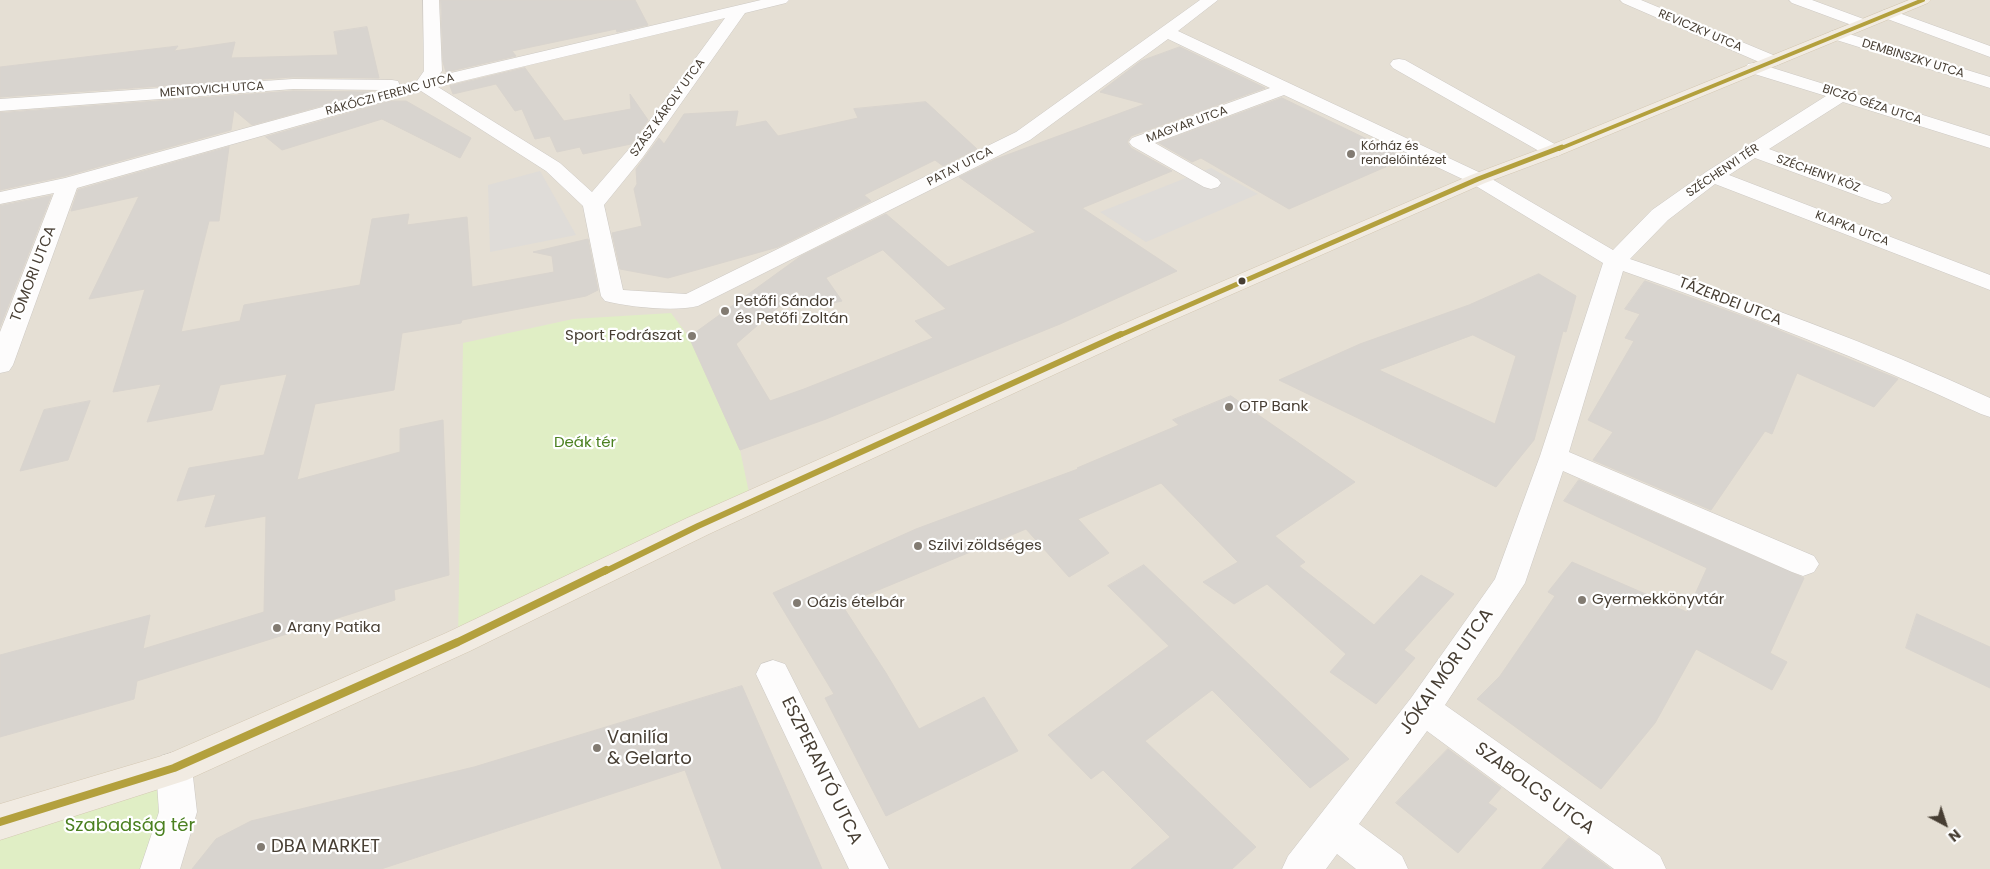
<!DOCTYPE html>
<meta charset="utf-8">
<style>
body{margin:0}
#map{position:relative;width:1990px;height:869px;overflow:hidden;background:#f0ede8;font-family:Poppins,sans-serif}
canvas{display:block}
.north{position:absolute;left:1920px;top:799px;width:50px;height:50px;-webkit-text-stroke:4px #fff;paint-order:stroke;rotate:140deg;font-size:14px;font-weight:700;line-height:20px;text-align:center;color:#473e33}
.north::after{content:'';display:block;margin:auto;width:18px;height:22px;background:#473e33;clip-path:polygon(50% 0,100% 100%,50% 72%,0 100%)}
</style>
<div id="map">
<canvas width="1990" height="869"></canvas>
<div class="north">N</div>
</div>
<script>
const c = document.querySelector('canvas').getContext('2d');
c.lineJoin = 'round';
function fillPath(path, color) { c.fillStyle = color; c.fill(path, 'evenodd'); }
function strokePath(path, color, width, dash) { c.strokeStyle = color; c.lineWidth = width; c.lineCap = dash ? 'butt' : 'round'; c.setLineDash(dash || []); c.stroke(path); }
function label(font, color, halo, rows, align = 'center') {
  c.font = font + ' Poppins,sans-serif'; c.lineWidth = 4.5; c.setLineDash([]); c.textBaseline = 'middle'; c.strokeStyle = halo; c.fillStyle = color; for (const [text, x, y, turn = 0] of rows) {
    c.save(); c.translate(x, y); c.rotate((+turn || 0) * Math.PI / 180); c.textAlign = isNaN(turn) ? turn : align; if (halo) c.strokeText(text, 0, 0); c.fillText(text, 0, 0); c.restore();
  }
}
fillPath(new Path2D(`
 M0 0H1990V869H0Z`), '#e5dfd4');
fillPath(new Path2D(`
 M671 313 689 337 740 450 751 502 458 642 463 343 573 319Z
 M174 768 160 869H0V822Z`), '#e0eec5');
fillPath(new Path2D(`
 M1211 168 1258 194 1146 242 1100 212Z
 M540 171 576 235 490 252 488 185Z`), '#dfdcd8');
const building = new Path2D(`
 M441 0H635L648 25 617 32 616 29 512 51 516 56 446 72 443 62Z
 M367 27 379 78 293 77 0 97V67L178 46 174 51 235 42 231 58 338 55 334 32Z
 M1180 47 1265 88 1131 136 1127 142 1131 148 1172 171 1082 208 1177 271 1060 324 826 419 740 450 689 337 801 256 886 214 948 267 1036 232 959 177 996 159 1145 104 1100 92 1141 61ZM883 250 946 309 915 321 933 338 804 389 770 401 736 344 797 291 810 308 842 301 826 278Z
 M525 68 564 121 631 109 630 94 648 120 631 144 583 154 580 147 557 152 550 136 535 139 522 109 515 111 496 84 453 94 450 86Z
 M293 91 371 92 252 125 234 110 231 130 65 176 0 190V113Z
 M1282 98 1406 158 1289 209 1201 158 1192 162 1159 143Z
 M391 101H406L471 138 460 158 382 119 282 150 266 137Z
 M926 102 977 149 943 166 935 160 864 195 871 201 778 247 668 278 620 269 612 233 642 226 634 189 637 184 636 169 659 138 664 144 684 114 738 111 735 127 766 121 778 136 858 118 854 109Z
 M229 147 219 221H209L181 332 240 321 244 305 360 285 372 219 409 214 407 225 467 217 472 287 554 272 552 256 533 252 588 239 598 290 586 296 462 320 461 323 402 333 394 390 315 404 297 480 400 452V429L443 420 449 575 394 590 395 600 137 681 134 699 0 737V655L150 615 143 649 264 612 266 516 205 527 216 494 177 501 189 468 264 455 287 374 220 385 212 410 147 422 161 384 113 392 145 289 89 299 139 196 71 211 78 190Z
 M51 196 0 327V206Z
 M1539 274 1576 296 1566 332 1563 331 1534 440 1496 487 1362 420 1279 380 1360 344 1469 305ZM1473 335 1516 356 1495 424 1379 370Z
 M1645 281 1758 322 1898 379 1874 407 1797 373 1772 434 1765 431 1711 510 1593 460 1613 432 1588 420 1634 341 1625 338 1640 314 1625 309Z
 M1231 396 1355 482 1275 536 1305 562 1299 566 1374 625 1421 575 1454 594 1404 650 1415 658 1376 704 1330 672 1346 654 1267 584 1234 604 1203 582 1238 562 1161 483 1078 519 1109 553 1069 577 1026 529 842 605 886 673 919 729 984 697 1018 751 886 816 825 698 834 694 773 593 916 529 1078 469 1077 468 1179 425 1173 420Z
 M90 401 68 460 20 471 44 410Z
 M1579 480 1804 578 1770 653 1787 662 1772 690 1696 649 1655 723 1601 789 1477 699 1500 676 1555 596 1548 592 1572 562 1687 612 1707 568 1564 501Z
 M1144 565 1349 759 1310 788 1212 690 1145 741 1256 847 1232 869H1131L1170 837 1103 770 1091 779 1048 735 1169 646 1108 586Z
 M1917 614 1990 647V688L1906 648Z
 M742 686 822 869H722L685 770 381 869H192L216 839 251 821 474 767Z
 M1448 749 1501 788 1488 803 1497 809 1458 853 1396 803Z
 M1569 838 1611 869H1542Z`);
fillPath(building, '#d8d4cf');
strokePath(building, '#d9d4ce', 1);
const minor = new Path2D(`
 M423 0H439L442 71 438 76 761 0H789L786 3 745 13 643 157 604 205 623 290 686 294 1016 132 1200 0H1218L1178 31 1485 175 1613 250 1652 210 1706 172 1826 96 1748 72 1745 68 1748 64 1754 63 1760 64 1990 136V148L1843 102 1769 149 1889 194 1892 198 1889 202 1882 204 1875 202 1755 158 1729 175 1990 275V290L1715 184 1668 220 1630 259C1752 300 1873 344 1990 398V417L1981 414C1865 360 1744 313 1623 271L1569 452 1814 556 1819 564 1814 572 1803 576 1792 572 1563 471 1525 583 1445 705 1660 856 1666 869H1614L1427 731 1359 824 1402 856 1408 869H1356L1337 854 1326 869H1282L1288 856 1411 698 1495 579 1540 456 1603 263 1471 183 1284 95 1155 143 1218 179 1221 183 1218 187 1211 189 1204 187 1132 146 1129 142 1132 138 1270 88 1168 39 1030 140 698 306C674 312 630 307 605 301L601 296 583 206 546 171 421 91 77 188 13 365 9 371 0 373V332L54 193 0 204V192L65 178 384 90 293 89 0 111V99L293 79 392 80 398 81 400 86 417 81 424 71ZM725 18 629 149 592 192 560 163 438 87Z
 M1620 0H1641L1778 57 1781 61 1778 65 1772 66 1766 65 1623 3Z
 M1789 0H1812L1869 21 1871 24 1869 27H1857L1792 3Z
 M1888 9 1990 46V57L1882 17 1880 14 1882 11Z
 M1836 30 1990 77V88L1830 38 1828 35 1830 32Z
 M1399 59 1405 60 1560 147 1563 151 1560 155 1553 157 1546 155 1393 68 1390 64 1393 60Z
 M773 660 785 664 889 869H849L756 674 761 664Z
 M174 752 187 756 192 768 197 812 180 869H140L159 812 156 768 161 756Z`);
const major = new Path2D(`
 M1909 0H1931L1928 3 1560 155 1485 183 1155 328 709 534 470 651 187 780 0 840V804L168 754 446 633 687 518 1137 318 1471 175 1546 147Z`);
strokePath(minor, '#cdc9c4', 1);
strokePath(major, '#d4c8b3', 1);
fillPath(minor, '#fdfcfc');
fillPath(major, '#f1ebe2');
strokePath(new Path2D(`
 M1559 149 1923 0`), '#b3a03d', 4);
strokePath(new Path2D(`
 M1118 336 1478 179 1562 147`), '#b3a03d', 5);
strokePath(new Path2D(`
 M604 572 698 526 1121 334`), '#b3a03d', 6);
strokePath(new Path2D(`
 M0 822 174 768 458 642 606 570`), '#b3a03d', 8);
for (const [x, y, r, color] of [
 [1351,154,5,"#827b72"],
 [1242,281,4.5,"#473e33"],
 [725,311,5,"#827b72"],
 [692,336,5,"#827b72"],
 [1229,407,5,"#827b72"],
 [918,546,5,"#827b72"],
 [1582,600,5,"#827b72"],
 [797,603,5,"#827b72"],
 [277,628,5,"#827b72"],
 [597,748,5,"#827b72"],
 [261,847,5,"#827b72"]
]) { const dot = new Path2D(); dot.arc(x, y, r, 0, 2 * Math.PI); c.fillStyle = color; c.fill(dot); strokePath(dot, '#fff', 2); }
label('12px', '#473e33', '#fff', [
 ["REVICZKY UTCA",1700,31,23],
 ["DEMBINSZKY UTCA",1913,59,17],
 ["MENTOVICH UTCA",212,90,-4],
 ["RÁKÓCZI FERENC UTCA",390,95,-15],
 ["BICZÓ GÉZA UTCA",1872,105,18],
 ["SZÁSZ KÁROLY UTCA",668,108,-54],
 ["MAGYAR UTCA",1187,125,-20],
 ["PATAY UTCA",960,167,-27],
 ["SZÉCHENYI TÉR",1723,171,-34],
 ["SZÉCHENYI KÖZ",1818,174,20],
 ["KLAPKA UTCA",1852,229,21]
]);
label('12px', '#473e33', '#fff', [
 ["Kórház és",1361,147],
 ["rendelőintézet",1361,161]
], 'left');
label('15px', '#473e33', '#fff', [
 ["TOMORI UTCA",34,274,-69],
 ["TÁZERDEI UTCA",1730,302,21]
]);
label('15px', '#473e33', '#fff', [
 ["Petőfi Sándor",735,302],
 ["és Petőfi Zoltán",735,319],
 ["Sport Fodrászat",682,336,"right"],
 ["OTP Bank",1239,407],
 ["Szilvi zöldséges",928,546],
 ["Gyermekkönyvtár",1592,600],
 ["Oázis ételbár",807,603],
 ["Arany Patika",287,628]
], 'left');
label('15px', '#4b8020', '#fff', [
 ["Deák tér",585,443]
]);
label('18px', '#473e33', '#fff', [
 ["JÓKAI MÓR UTCA",1447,672,-55],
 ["ESZPERANTÓ UTCA",821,771,64],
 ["SZABOLCS UTCA",1534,789,36]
]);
label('18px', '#473e33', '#fff', [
 ["Vanilía",607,738],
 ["& Gelarto",607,759],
 ["DBA MARKET",271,847]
], 'left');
label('18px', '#4b8020', '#fff', [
 ["Szabadság tér",130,826]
]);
</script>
